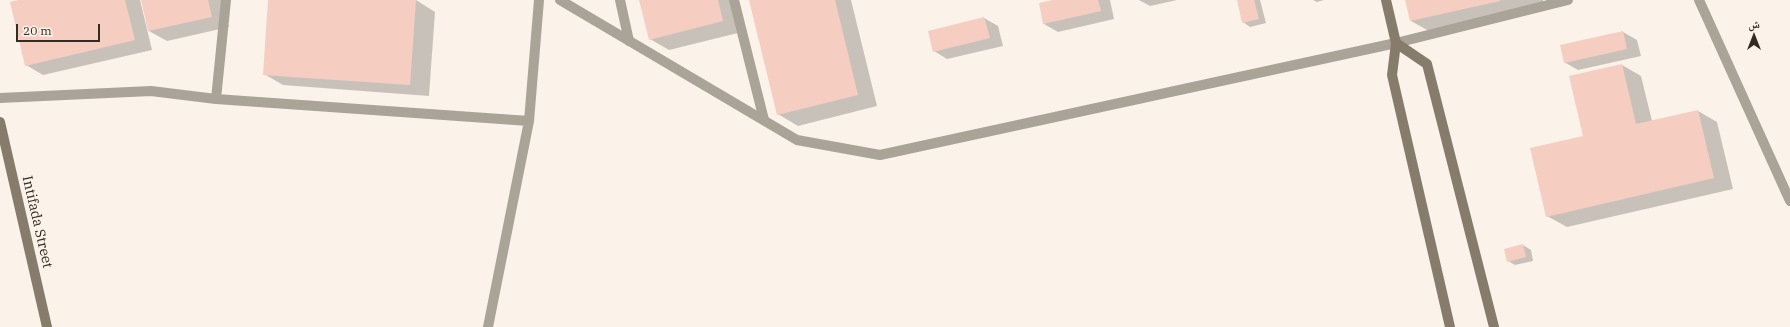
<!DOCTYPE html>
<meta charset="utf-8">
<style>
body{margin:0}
#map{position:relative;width:1790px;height:327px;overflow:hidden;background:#fbf2e9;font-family:"IBM Plex Serif","Noto Naskh Arabic",serif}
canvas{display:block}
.north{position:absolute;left:1734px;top:16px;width:40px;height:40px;-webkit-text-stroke:3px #fbf2e9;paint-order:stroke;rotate:0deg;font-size:11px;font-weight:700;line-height:16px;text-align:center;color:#342b23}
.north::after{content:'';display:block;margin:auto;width:14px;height:18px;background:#342b23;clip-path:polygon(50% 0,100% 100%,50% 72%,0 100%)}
.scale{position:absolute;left:16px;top:24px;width:84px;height:18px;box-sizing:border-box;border:2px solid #342b23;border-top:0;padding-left:5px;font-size:12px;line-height:14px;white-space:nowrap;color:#342b23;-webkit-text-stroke:3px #fbf2e9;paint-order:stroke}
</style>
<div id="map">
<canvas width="1790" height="327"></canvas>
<div class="north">ش</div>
<div class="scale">20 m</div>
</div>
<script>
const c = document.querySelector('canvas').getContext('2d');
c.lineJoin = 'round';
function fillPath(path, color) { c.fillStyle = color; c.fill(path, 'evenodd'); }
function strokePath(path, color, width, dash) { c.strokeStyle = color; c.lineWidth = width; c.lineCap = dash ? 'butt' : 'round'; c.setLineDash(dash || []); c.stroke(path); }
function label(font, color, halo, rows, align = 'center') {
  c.font = font + ' "IBM Plex Serif",serif'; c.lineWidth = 3; c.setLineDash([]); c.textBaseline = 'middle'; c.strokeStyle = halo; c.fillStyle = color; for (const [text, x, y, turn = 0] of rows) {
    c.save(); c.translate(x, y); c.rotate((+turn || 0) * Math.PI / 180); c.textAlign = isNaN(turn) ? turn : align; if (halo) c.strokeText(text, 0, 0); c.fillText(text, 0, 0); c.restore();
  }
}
fillPath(new Path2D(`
 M22 0H140L152 50 43 75 26 65Z
 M142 0H223L229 27 167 41 149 31Z
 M269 0H416L435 12 429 96 283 85 264 74Z
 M640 0H734L742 32 669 50 650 39Z
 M750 0H851L877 106 798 126 778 114Z
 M1057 0H1110L1114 19 1058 32 1044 24Z
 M1139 0H1177L1150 6Z
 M1238 0H1260L1266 23 1250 27 1243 22Z
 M1313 0H1324L1317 2Z
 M1407 0H1543L1544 4 1429 31 1411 21Z
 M984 18 998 26 1003 46 947 59 934 51Z
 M1623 32 1637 40 1641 56 1578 70 1564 62Z
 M1622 65 1641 76 1652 121 1698 111 1717 122 1733 189 1567 227 1547 216 1584 137Z
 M1523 245 1531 250 1533 261 1515 265 1508 261Z`), '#0003');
fillPath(new Path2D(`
 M18 0H125L135 40 25 66 10 2Z
 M141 0H208L212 17 148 31Z
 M268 0H416L410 85 263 75Z
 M639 0H718L723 21 649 40Z
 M749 0H835L858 95 777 115Z
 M1053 0H1098L1101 11 1043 24 1039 3Z
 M1237 0H1254L1259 19 1242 23Z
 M1405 0H1500V1L1410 21Z
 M984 17 990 38 933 52 928 31Z
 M1623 31 1627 49 1564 63 1560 45Z
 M1622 64 1636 124 1698 110 1714 178 1546 217 1530 148 1583 136 1569 76Z
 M1523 244 1526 257 1507 262 1504 249Z`), '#f6cdc1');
strokePath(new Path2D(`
 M620 0 629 41
 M734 0 764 120`), '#aaa398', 10);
strokePath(new Path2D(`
 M560 0 797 140 880 155 1396 43 1568 0
 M1699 0 1790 201
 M0 98 151 91 216 99 529 121 539 0
 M216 99 226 0
 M488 327 529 121`), '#aaa398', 10);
strokePath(new Path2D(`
 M1386 0 1396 43 1392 75 1450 327
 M1396 43 1427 64 1494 327
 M0 122 47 327`), '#877c6c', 10);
label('14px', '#342b23', '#fbf2e9', [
 ["Intifada Street",37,222,77]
]);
</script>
